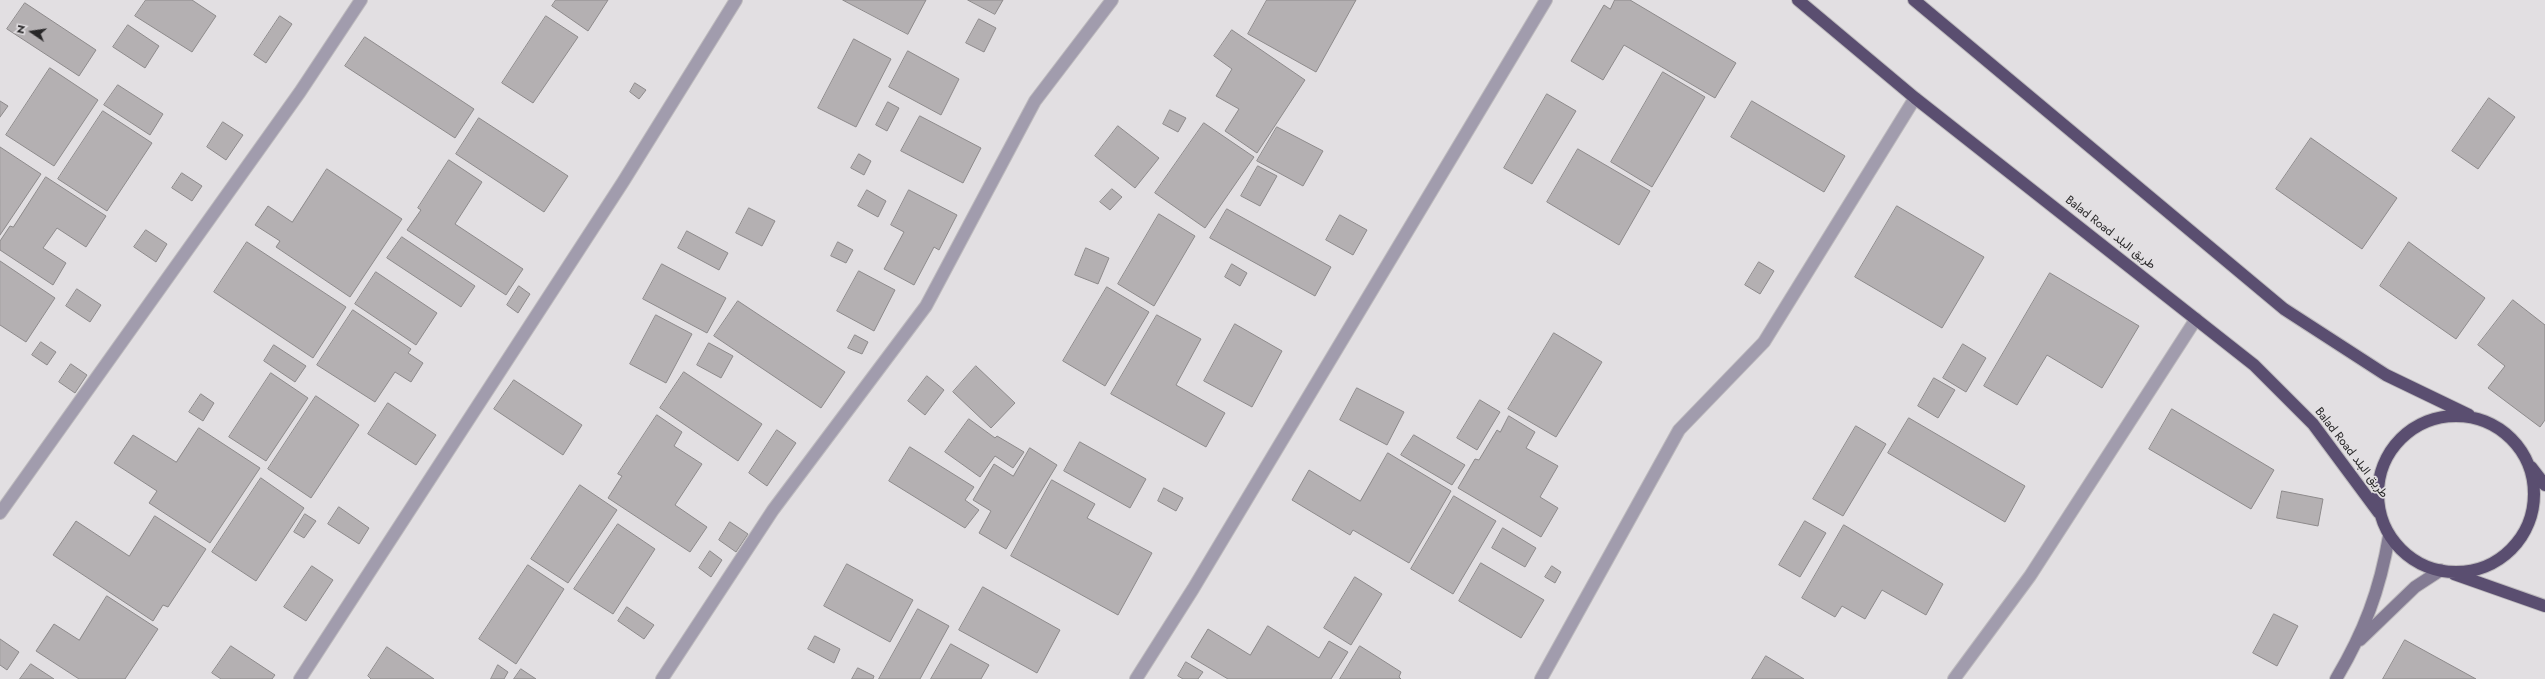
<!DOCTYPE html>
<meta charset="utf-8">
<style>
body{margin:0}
#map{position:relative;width:2545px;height:679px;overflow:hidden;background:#e2dfe2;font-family:Jost,sans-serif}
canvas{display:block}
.north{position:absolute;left:12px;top:12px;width:40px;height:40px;-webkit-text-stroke:3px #e2dfe2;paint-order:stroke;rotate:283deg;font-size:11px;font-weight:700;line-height:16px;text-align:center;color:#282728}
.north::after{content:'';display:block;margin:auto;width:14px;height:18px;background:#282728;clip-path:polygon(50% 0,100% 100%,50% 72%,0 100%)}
</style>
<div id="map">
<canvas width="2545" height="679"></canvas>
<div class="north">N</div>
</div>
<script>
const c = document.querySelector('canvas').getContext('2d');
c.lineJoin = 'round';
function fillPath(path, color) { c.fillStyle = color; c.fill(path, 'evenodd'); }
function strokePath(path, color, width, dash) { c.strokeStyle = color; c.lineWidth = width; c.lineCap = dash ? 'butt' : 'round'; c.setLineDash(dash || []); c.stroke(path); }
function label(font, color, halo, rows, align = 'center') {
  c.font = font + ' Jost,Vazirmatn,sans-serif'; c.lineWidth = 3.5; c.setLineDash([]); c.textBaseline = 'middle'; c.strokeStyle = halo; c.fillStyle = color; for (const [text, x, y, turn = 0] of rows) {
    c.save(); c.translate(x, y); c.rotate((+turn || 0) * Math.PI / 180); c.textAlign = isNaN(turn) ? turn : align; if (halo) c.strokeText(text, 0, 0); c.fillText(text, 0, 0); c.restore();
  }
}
const building = new Path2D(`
 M146 0H192L216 16 192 52 135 16Z
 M556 0H608L588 31 552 6Z
 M843 0H926L908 34Z
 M968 0H1003L995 14Z
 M1267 0H1356L1316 72 1248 34Z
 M1615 0H1630L1736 63 1715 98 1624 45 1603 80 1571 61 1604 5 1610 9Z
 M25 3 96 50 79 76 7 29Z
 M280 16 292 24 266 63 254 55Z
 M546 16 578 37 533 103 502 83Z
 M979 19 996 28 984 52 966 43Z
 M128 25 159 46 145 68 113 47Z
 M1232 30 1305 80 1257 153 1225 131 1239 109 1216 96 1232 69 1214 56Z
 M365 37 474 109 455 138 345 66Z
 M854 39 891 59 856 127 818 108Z
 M908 51 959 79 941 115 889 87Z
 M50 68 98 100 54 166 6 135Z
 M1663 72 1705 97 1652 187 1611 162Z
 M635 83 646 90 639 99 630 92Z
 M118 85 163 114 150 135 104 105Z
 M1547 94 1576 111 1532 184 1504 168Z
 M2489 98 2515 117 2478 169 2452 151Z
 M0 101 8 106 0 117Z
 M1752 101 1845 156 1824 192 1731 137Z
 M888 102 899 108 887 131 876 125Z
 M1170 110 1186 118 1178 132 1163 124Z
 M103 111 152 143 107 211 58 179Z
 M920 116 981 148 963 183 901 151Z
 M479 118 568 176 544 212 456 154Z
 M223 122 243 135 226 160 207 147Z
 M1204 123 1254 157 1205 228 1155 193Z
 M1118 126 1159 158 1135 188 1095 156Z
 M1277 127 1323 151 1303 186 1257 161Z
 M2311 138 2397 198 2362 249 2276 189Z
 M0 147 41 174 0 235Z
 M1578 149 1650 191 1619 245 1547 202Z
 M859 154 871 161 864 175 851 168Z
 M449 160 482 182 455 224 523 269 506 295 407 230 421 210 418 208Z
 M1258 166 1277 176 1260 206 1241 196Z
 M327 169 402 219 350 297 276 247 280 241 255 225 268 206 292 222Z
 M182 173 202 186 192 201 172 188Z
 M46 177 106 216 86 247 57 228 43 248 66 263 53 285 0 250V241L10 226 13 227Z
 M1112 189 1122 197 1110 210 1100 202Z
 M867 190 886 201 878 217 858 206Z
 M909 190 957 215 939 250 934 247 914 285 884 269 904 232 891 225Z
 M1897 206 1984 257 1942 328 1855 277Z
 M749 208 775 221 762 246 736 233Z
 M1227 209 1331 267 1315 296 1210 238Z
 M1159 214 1195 236 1154 306 1118 284Z
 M1340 215 1367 230 1353 255 1326 240Z
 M146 230 167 244 156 262 134 247Z
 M687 231 728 253 719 270 678 248Z
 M402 237 475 286 461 307 387 258Z
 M247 242 346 307 313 358 214 292Z
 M838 242 853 250 846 263 831 256Z
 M2409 242 2485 298 2456 339 2380 286Z
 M1086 248 1109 258 1098 284 1075 275Z
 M0 261 55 298 26 342 0 325Z
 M1759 262 1774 271 1760 294 1745 285Z
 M662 264 726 298 707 333 643 299Z
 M1232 264 1247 273 1240 286 1225 277Z
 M859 271 895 290 874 331 837 311Z
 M376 272 437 313 416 345 355 304Z
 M2050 273 2139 326 2102 388 2047 355 2017 405 1984 386Z
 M519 286 530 294 518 313 507 305Z
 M1107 287 1149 312 1105 386 1063 361Z
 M77 289 101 305 90 322 66 306Z
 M2513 300 2545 325V420L2540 427 2488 388 2505 366 2478 345Z
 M738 301 845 372 821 408 714 336Z
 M353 310 411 349 408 353 423 363 411 382 395 372 375 402 317 365Z
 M656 315 692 334 666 383 630 364Z
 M1157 315 1201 339 1176 385 1225 413 1206 447 1111 394Z
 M1235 324 1282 351 1252 407 1204 381Z
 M1554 333 1602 362 1556 437 1508 409Z
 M855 335 868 342 862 354 848 348Z
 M41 342 56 352 47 365 32 355Z
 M709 343 733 356 721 378 697 365Z
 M1963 344 1986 358 1966 392 1943 378Z
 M274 345 306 366 295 382 264 361Z
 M71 364 87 375 75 393 59 382Z
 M976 366 1015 403 991 428 953 392Z
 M684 372 762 424 738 461 660 408Z
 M271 373 308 398 266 461 229 437Z
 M927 376 944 390 925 415 908 401Z
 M1934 378 1955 390 1938 418 1918 406Z
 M514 380 582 425 563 455 494 409Z
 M1357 388 1404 412 1387 445 1340 420Z
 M201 394 214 403 203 421 189 412Z
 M316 396 359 425 311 498 268 469Z
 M1480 400 1500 412 1477 450 1457 438Z
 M388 403 436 435 416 465 368 434Z
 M2172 409 2274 470 2251 509 2149 449Z
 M657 415 682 432 674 446 702 464 675 505 707 527 690 552 608 498 622 476 618 474Z
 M1509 416 1535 432 1526 448 1558 466 1540 497 1558 508 1541 537 1458 488 1475 459 1479 460 1497 430 1500 432Z
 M1909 418 2025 486 2005 522 1888 453Z
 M969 419 995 438 997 436 1024 452 1013 468 995 456 980 477 945 452Z
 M1856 426 1886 444 1843 516 1813 499Z
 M199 428 260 468 210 543 149 503 157 491 114 463 133 435 176 462Z
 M777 430 796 443 767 486 749 473Z
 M1414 435 1465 465 1452 485 1401 455Z
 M1080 442 1146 479 1130 508 1064 471Z
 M910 447 974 487 965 500 979 510 965 528 889 481Z
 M1030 448 1057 465 1006 549 979 533 991 511 973 500 994 464 1013 476Z
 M1388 453 1451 491 1409 563 1353 530 1350 535 1292 500 1309 470 1360 501Z
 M261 478 304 508 256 581 212 552Z
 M1052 480 1095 504 1087 518 1152 553 1118 615 1011 556Z
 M580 485 617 510 568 583 531 559Z
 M1164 488 1183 498 1176 511 1158 501Z
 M2282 491 2323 499 2318 526 2277 518Z
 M1454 496 1496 521 1453 594 1411 569Z
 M339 507 369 528 359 544 328 524Z
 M305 514 316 521 304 538 294 532Z
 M155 516 206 549 168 607 163 605 153 621 53 555 76 521 129 556Z
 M1805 521 1826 533 1800 577 1779 565Z
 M730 522 748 534 736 552 719 540Z
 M618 524 655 549 613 614 574 589Z
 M1844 525 1943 584 1926 615 1882 590 1865 619 1842 606 1835 617 1802 598Z
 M1503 528 1536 548 1525 567 1492 548Z
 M710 551 722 560 711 577 699 568Z
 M1481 563 1544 600 1521 638 1459 601Z
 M847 564 913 600 890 642 824 606Z
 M528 565 564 589 516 664 479 639Z
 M312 566 333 580 306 621 284 607Z
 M1552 566 1561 572 1555 583 1545 577Z
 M1355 577 1382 594 1351 645 1324 628Z
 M983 587 1060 630 1037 673 959 630Z
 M107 596 158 629 125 679H79L36 651 54 624 79 640Z
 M627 607 654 625 644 639 618 621Z
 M918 609 949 626 920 679H879Z
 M2274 614 2298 626 2277 666 2253 653Z
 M1268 626 1319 658 1329 641 1348 652 1331 679H1228L1191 657 1208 629 1250 655Z
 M815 636 840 649 834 663 808 649Z
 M0 639 19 652 7 670 0 665Z
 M2405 640 2476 679H2383Z
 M951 644 989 665 981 679H931Z
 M231 646 275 675 272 679H221L212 673Z
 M1360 646 1401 672 1399 677 1401 679H1340Z
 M387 647 434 679H371L368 676Z
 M1766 656 1804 679H1752Z
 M1186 662 1203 672 1198 679H1183L1178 676Z
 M31 664 54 679H20Z
 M498 665 508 672 504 679H491Z
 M858 668 874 676 873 679H852Z
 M521 669 536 679H514Z`);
fillPath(building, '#b4b0b2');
strokePath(building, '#8d8a8b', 1);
const street = new Path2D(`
 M0 513 300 92 361 0
 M300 679 623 182 736 0
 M662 679 773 510 926 306 1035 101 1112 0
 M1136 679 1193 589 1546 0
 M1541 679 1679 430 1764 342 1915 98
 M1954 679 2030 576 2196 319`);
const secondary = new Path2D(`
 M2360 640 2415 587 2441 570
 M2336 679C2364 632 2380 590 2389 536`);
const highway = new Path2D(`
 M1798 0 1915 98 2254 365 2313 424 2379 513
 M1914 0 2284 309 2386 375 2469 415
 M2378 494a78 78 0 1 1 156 0a78 78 0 1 1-156 0Z
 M2531 467 2545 485
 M2454 574 2545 606`);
strokePath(street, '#bdbabd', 14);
strokePath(secondary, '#bdbabd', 14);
strokePath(highway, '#bdbabd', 14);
strokePath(street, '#a19cad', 12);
strokePath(secondary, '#837b93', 12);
strokePath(highway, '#5a4e70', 12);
label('12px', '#282728', '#e2dfe2', [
 ["Balad Road طريق البلد",2110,233,38],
 ["Balad Road طريق البلد",2351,453,52]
]);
</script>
